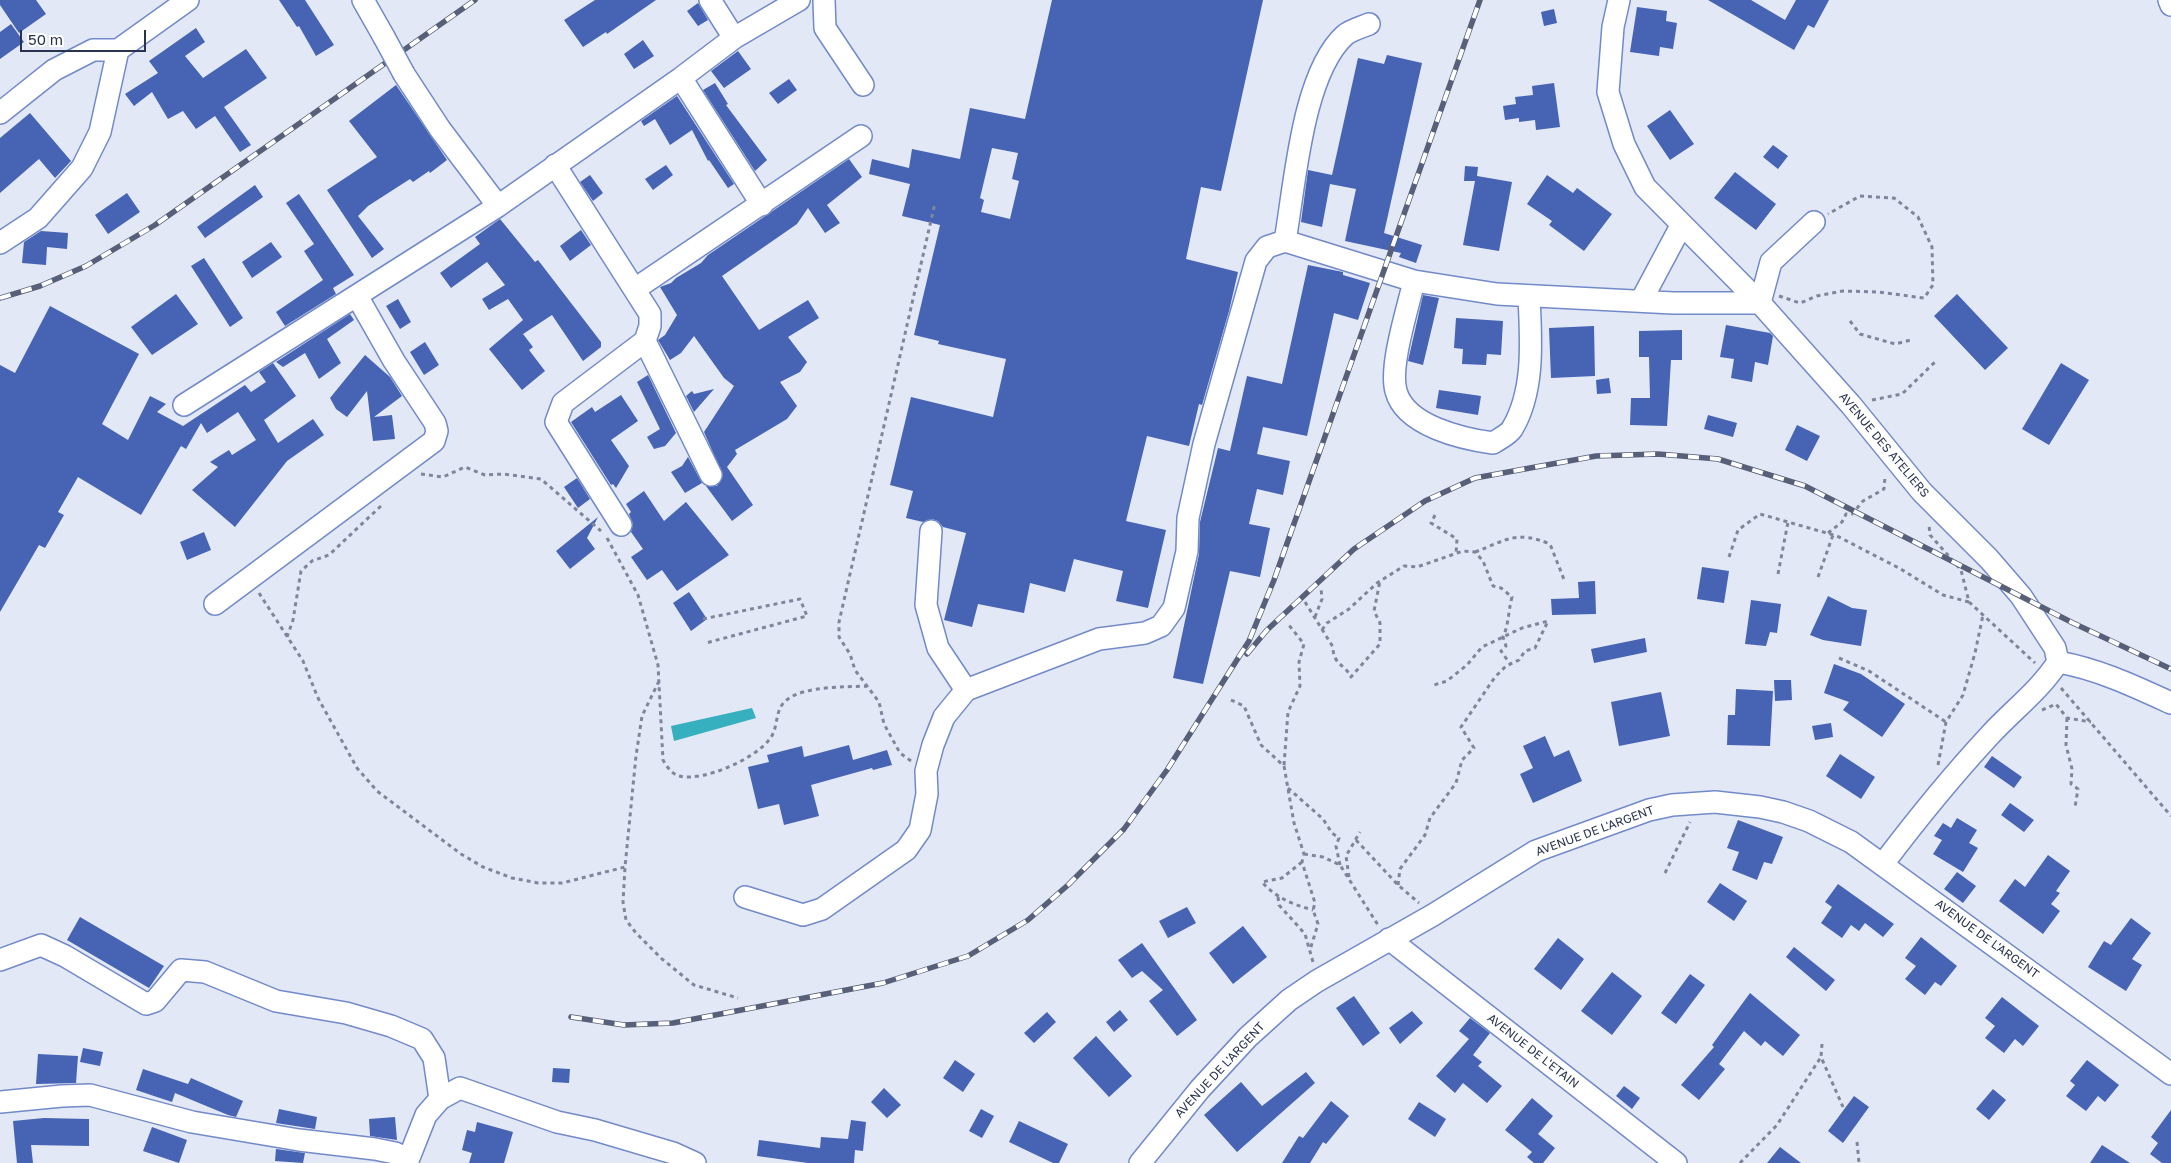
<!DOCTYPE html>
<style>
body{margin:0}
#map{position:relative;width:2171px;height:1163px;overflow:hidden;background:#e2e8f5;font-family:"Golos Text",sans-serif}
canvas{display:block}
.scale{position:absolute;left:20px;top:30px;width:126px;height:22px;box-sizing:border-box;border:2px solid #29334e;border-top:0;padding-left:6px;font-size:15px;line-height:18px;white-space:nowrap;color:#29334e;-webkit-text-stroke:4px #fff;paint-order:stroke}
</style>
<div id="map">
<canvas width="2171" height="1163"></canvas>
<div class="scale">50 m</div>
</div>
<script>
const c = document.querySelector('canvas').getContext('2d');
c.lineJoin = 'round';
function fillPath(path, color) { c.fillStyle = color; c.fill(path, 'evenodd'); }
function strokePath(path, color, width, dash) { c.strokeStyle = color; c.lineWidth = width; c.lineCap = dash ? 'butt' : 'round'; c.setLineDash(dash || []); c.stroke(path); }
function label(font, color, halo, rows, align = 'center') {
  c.font = font + ' "Golos Text",sans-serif'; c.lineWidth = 5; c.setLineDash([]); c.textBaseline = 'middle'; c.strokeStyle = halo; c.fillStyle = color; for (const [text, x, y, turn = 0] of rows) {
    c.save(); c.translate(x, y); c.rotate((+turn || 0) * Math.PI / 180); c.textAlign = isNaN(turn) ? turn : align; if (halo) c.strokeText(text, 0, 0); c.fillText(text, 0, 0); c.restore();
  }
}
fillPath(new Path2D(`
 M752 708 756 718 674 741 671 726Z`), '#36b0bf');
fillPath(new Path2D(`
 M0 0H36L46 14 19 33 0 5Z
 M279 0H305L334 45 316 56 299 26 297 27Z
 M595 0H656L607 34 606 32 583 47 564 20Z
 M1052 0H1263L1221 191 1201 187 1186 259 1238 272 1229 311 1202 405 1199 404 1189 446 1147 436 1126 521 1166 530 1148 608 1116 601 1123 571 1074 559 1065 592 1030 583 1024 613 978 604 972 627 944 620 966 533 943 527 938 521 932 519 923 522 906 518 913 491 890 485 911 397 993 417 1006 359 938 344 939 341 914 335 940 225 902 216 910 184 869 174 872 159 909 168 912 149 960 159 970 108 1025 119ZM992 148 1018 153 1012 179 1019 181 1010 219 981 212 984 200 980 198Z
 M1708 0H1751L1785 20 1796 0H1829L1814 28 1808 25 1794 50Z
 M698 3 708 20 698 26 687 11Z
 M1637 7 1667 11 1666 21 1677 23 1673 49 1660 47 1659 56 1630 52Z
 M1554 9 1557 23 1544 26 1541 12Z
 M11 24 24 42 0 59V32Z
 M196 28 205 42 185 56 203 78 246 49 267 78 224 107 251 145 240 152 215 116 196 129 183 111 168 119 152 92 134 106 125 94 158 73 149 61Z
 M643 40 654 56 634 69 624 54Z
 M738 51 751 69 724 88 711 71Z
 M1387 55 1422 63 1384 233 1422 245 1416 263 1399 257 1401 253 1345 241 1356 189 1330 184 1322 227 1301 222 1308 170 1332 175 1358 58 1384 64Z
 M789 79 797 90 778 104 769 93Z
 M715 83 728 104 726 105 767 160 755 171 703 90Z
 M1554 83 1560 127 1536 130 1535 120 1519 122V118L1505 120 1503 106 1516 104 1515 97 1533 95 1532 86Z
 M396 85 447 160 430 173 429 171 413 182 410 179 368 206 358 216 384 249 372 258 327 190 377 157 349 121Z
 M677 96 734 184 728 188 709 160 708 161 692 130 670 145 655 119 644 126 641 121Z
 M1670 110 1694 144 1670 160 1647 126Z
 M30 113 71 161 55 178 39 159 0 193V138Z
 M1773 145 1788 156 1778 169 1763 157Z
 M849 159 862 177 827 205 840 223 825 233 808 208 797 224 722 276 759 330 808 300 819 318 788 337 807 362 800 372 780 382 797 406 787 419 735 450 737 454 727 467 753 505 732 521 706 486H717L723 475 704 432 734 386 724 378 694 336 681 353 670 360 658 340 665 335 677 315 660 287 671 283 676 278 701 263 708 255Z
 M666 165 673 175 653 190 645 179Z
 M1465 166 1478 167 1477 176 1512 182 1499 251 1463 245 1475 181H1464Z
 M1735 172 1776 204 1756 230 1714 198Z
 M590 175 603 193 593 201 580 182Z
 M1547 175 1573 193 1577 188 1612 214 1584 251 1549 225 1552 221 1527 204Z
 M255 185 263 197 205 238 197 227Z
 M127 193 140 212 108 234 95 215Z
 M299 194 354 275 333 288 336 294 285 326 276 312 323 280 304 251 314 244 286 203Z
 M500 219 535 262 538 260 601 342V347L583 361 552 315 523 334 533 347 529 350 545 371 522 390 489 349 523 320 508 299 489 310 482 299 505 285 487 262 451 288 440 273 480 244 475 237Z
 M581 230 591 245 570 261 560 246Z
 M41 231 68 233 67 249 47 247 46 265 22 263 24 242Z
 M271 242 282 257 252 278 242 262Z
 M204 258 243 318 230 327 191 266Z
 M1308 265 1343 272V275L1370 283 1358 320 1334 313 1307 436 1263 427 1257 454 1290 461 1283 495 1257 489 1249 524 1270 528 1260 577 1230 571 1203 684 1173 678 1199 554 1200 522 1218 448 1230 451 1247 376 1282 384Z
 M176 294 198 324 152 355 131 327Z
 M1957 294 2008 348 1985 370 1934 316Z
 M1423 295 1439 298 1423 365 1408 361Z
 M398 299 411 322 400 329 386 306Z
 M50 306 139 354 102 424 128 440 150 396 166 404 157 412 183 426 245 385 251 392 266 382 259 372 273 363 296 396 264 420 278 443 313 419 324 435 287 461 235 527 192 490 218 467 210 462 229 450 232 455 256 440 238 412 207 433 201 423 186 449 181 446 141 515 78 477 58 512 64 515 45 548 39 545 0 612V365L15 373Z
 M350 314 354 320 327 339 341 363 319 379 305 353 283 367 276 362Z
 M1456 318 1503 321 1501 355 1487 354 1486 365 1462 364 1463 349 1454 348Z
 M1726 325 1770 333 1773 336 1768 365 1755 362 1752 382 1731 378 1734 359 1720 357Z
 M1594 326 1595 376 1551 378 1549 328Z
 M1682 330V360H1671L1667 426 1630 425 1631 398H1650L1649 357H1639V331Z
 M425 342 439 365 424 375 410 352Z
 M365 355 390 377 402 396 374 417 392 415 395 439 373 441 367 391 347 417 336 409 330 398Z
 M2061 363 2089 380 2049 445 2022 429Z
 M648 375 676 433 665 446 654 449 647 437 660 429 637 382Z
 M1609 378 1611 393 1597 394 1596 380Z
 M714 389 694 412 686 396 692 391 694 394Z
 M1439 390 1481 396 1478 415 1436 408Z
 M621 395 638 421 611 440 629 466 616 488 613 484 611 485 571 422 592 407 595 412Z
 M1708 415 1737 423 1733 437 1704 429Z
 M1797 425 1820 436 1807 461 1785 450Z
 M688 457 702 483 685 493 671 472 682 466Z
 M577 478 590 499 578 508 564 487Z
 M644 491 664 521 686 502 729 555 677 591 662 570 647 580 631 557 643 549 631 532 633 524 629 514 631 512 626 504Z
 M598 517 587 538 595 549 570 569 556 551Z
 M204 532 211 550 187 560 180 542Z
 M1702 567 1729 571 1724 603 1697 599Z
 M1595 581 1596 614 1552 615 1551 599 1579 598 1578 582Z
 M689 592 707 619 691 631 673 603Z
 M1828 596 1852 608 1867 610 1861 646 1823 640 1810 635Z
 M1751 600 1781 604 1777 633 1770 632 1766 646 1745 644Z
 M1645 638 1647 652 1594 663 1591 649Z
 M1834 664 1861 674 1905 704 1882 737 1843 710 1849 702 1824 693Z
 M1774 680H1791L1792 700 1775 701Z
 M1736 689 1773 691 1770 746 1727 745 1728 715H1735Z
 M1661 692 1670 736 1619 746 1611 702Z
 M1831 723 1833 737 1815 740 1812 726Z
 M1545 736 1554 757 1569 750 1582 781 1533 803 1520 774 1533 768 1523 746Z
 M849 745 853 760 887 750 892 765 873 770 872 768 811 785 819 816 784 825 779 804 758 809 748 767 769 762 767 755 802 746 804 757Z
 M1840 754 1875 777 1861 799 1826 776Z
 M1992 756 2022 777 2014 788 1984 767Z
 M2010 803 2034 820 2024 832 2001 815Z
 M1957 818 1977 830 1969 843 1978 848 1963 872 1933 854 1942 840 1934 836 1943 823 1951 828Z
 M1738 820 1783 837 1772 864 1764 862 1757 880 1732 870 1739 852 1727 848Z
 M2048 855 2070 871 2056 891 2060 893 2051 904 2060 911 2043 934 1999 901 2015 879 2025 887Z
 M1957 872 1976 886 1963 903 1944 889Z
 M1720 883 1747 901 1734 921 1707 902Z
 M1838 884 1894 924 1883 937 1865 923 1859 931 1851 925 1842 938 1821 923 1832 907 1825 902Z
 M1187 907 1196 923 1168 938 1159 921Z
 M80 917 164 966 149 988 67 940Z
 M2131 918 2151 933 2132 959 2142 965 2126 991 2088 967 2104 941 2111 945Z
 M1243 926 1267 957 1233 984 1209 953Z
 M1921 937 1957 966 1941 986 1935 982 1925 995 1905 979 1916 966 1905 958Z
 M1558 938 1584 959 1561 990 1534 969Z
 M1142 943 1197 1020 1177 1036 1149 1001 1163 990 1142 971 1132 978 1118 960Z
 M1794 947 1835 980 1826 991 1786 957Z
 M1612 972 1642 996 1612 1035 1581 1011Z
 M1690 974 1705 985 1676 1024 1661 1013Z
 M1750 993 1800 1035 1783 1056 1765 1041 1761 1046 1744 1031 1719 1064 1725 1069 1699 1100 1681 1085 1714 1047 1712 1045Z
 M1354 996 1380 1033 1363 1046 1336 1008Z
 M2002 997 2039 1026 2023 1046 2015 1039 2004 1053 1985 1038 1995 1026 1985 1018Z
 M1120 1010 1128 1020 1114 1032 1106 1022Z
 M1412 1011 1423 1023 1400 1044 1389 1028Z
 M1047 1012 1056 1022 1034 1043 1024 1033Z
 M1470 1018 1490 1033 1473 1055 1482 1062 1478 1066 1502 1086 1487 1103 1463 1083 1455 1093 1436 1076 1469 1039 1459 1031Z
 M1096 1036 1132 1076 1109 1097 1073 1058Z
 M83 1048 103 1052 100 1066 80 1062Z
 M38 1054 78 1056 76 1083 36 1084Z
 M955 1060 975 1074 963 1092 943 1078Z
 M2087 1060 2119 1085 2105 1102 2098 1096 2086 1111 2066 1096 2075 1085 2070 1081Z
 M553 1068 570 1069 569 1083 552 1082Z
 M143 1069 188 1084 191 1078 243 1101 236 1117 228 1115 175 1093 172 1102 136 1090Z
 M1306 1072 1315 1083 1237 1152 1204 1115 1241 1082 1262 1106Z
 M1624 1086 1640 1098 1632 1109 1616 1096Z
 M884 1088 901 1105 887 1118 871 1102Z
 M1993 1089 2006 1100 1989 1120 1976 1109Z
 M1854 1096 1869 1107 1843 1143 1828 1131Z
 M1532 1098 1553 1116 1538 1134 1555 1148 1543 1163H1534L1527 1157 1532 1152 1505 1130Z
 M1331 1101 1349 1116 1326 1144 1323 1142 1310 1163H1282L1299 1136 1303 1138Z
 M1419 1102 1446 1119 1435 1137 1408 1119Z
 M279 1109 317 1117 315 1129 276 1123Z
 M981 1109 994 1116 982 1138 969 1131Z
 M2171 1110V1163H2162L2150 1154 2158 1143 2151 1137Z
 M395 1117 397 1140 370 1136 369 1119Z
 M44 1118 89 1119V1146L31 1145 33 1163H17L13 1121Z
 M851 1120 866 1122 863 1151 855 1150 854 1163H808L757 1156 759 1140 820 1148 821 1137 848 1139Z
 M1019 1121 1068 1144 1059 1163H1053L1009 1142Z
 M477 1122 513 1132 504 1163H469L472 1153 462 1150 467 1130 475 1132Z
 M152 1127 187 1140 179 1163 143 1151Z
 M2102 1145 2130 1163H2090Z
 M1780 1147 1801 1163H1767Z
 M276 1149 305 1153 303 1163 275 1161Z`), '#4663b4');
const minor = new Path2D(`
 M363 0 384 37
 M710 0 734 38
 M824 0 825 28 863 85
 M1619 0 1613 27 1608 92 1624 144 1645 187 1760 303 1851 405 1922 492 1989 559 2021 596 2055 648 2058 662C2040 690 2013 710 1990 735 1952 776 1917 819 1883 864
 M2169 0 2171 5
 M404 74 440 129 498 206
 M681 78 762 205
 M0 113 54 70 93 50H118
 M555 165 650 314V326L645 341 563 403 556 422 621 525
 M1285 241C1295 185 1302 74 1345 35 1351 30 1362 27 1369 24
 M0 243 38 218 82 168 100 132 118 50 188 0
 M1414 281C1408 308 1389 366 1396 391 1405 426 1463 439 1493 443 1499 439 1508 435 1512 429 1535 391 1531 339 1529 297
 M635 289 861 136
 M1641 301 1681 226
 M645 341 711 475
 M184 405 498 206 681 78 734 38 799 0
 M931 531 926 605 938 648 966 690
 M215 604 434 441 437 431 435 423 394 361 357 296
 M2058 662C2098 669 2134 686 2171 703
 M745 897 803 915 822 909 906 850 920 830 927 794 926 771 933 745 944 717 966 690 1099 639 1145 633 1161 626 1174 608 1187 551 1188 518 1204 444 1256 261 1267 247 1285 241 1414 281 1497 294 1673 303H1760L1771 262 1814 222
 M1389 939 1676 1163
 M0 960 41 945 65 956 146 1004 155 1001 181 970 205 972 276 1001 346 1013 391 1026 422 1039 434 1058 440 1099
 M0 1102 62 1096 90 1095 192 1122 299 1140 375 1149 395 1153 408 1159
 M407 1163 426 1115 440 1099 460 1088 557 1122 595 1130 673 1153 695 1163
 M1140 1163 1200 1089 1248 1037 1289 1000 1317 981 1433 915 1536 851 1649 810 1672 805 1715 802 1760 807 1783 812 1809 821 1851 842 2171 1074`);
strokePath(minor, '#728ac9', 24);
strokePath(new Path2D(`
 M1779 296 1800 303 1817 296 1843 291 1878 292 1924 298 1933 285 1932 247 1918 217 1894 198 1860 196 1828 214
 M1850 321 1860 334 1895 344 1911 340
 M1872 400 1902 394 1936 361
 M421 474 443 477 465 467 485 475 504 474 541 479 601 531
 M1435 515 1431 523 1457 539 1456 554
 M1828 533 1842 522 1846 514H1852L1863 501 1884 489 1885 477
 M607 538 638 595 658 665 663 760C667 767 672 774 679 776 704 782 754 759 769 740 780 727 773 709 788 699 805 686 847 687 867 686
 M1475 552C1507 540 1516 530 1550 544L1565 582
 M1729 557 1738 530 1760 514 1837 536 1899 568 1943 595 1969 602 1961 570 1930 535 1929 525
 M1778 574 1788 522
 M1818 577 1833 535
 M259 593 303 661 318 698 357 768 377 791 461 854 483 867 512 878 538 883H562L625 867
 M1305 602 1333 647C1333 665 1345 664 1351 677L1380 644V623L1374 611 1380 581
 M1969 602 2035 663
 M1315 617 1322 599 1321 588
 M703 619 800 599 807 616 706 643
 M1322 630 1327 623 1349 609 1377 583 1404 566 1417 567 1463 551 1475 552 1483 561 1493 586 1501 588 1512 597C1508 612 1509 624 1503 637L1506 646 1501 651 1510 664
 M287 637 293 620 301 571 312 561 329 555 382 505
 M1839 658 1869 671 1946 722
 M659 681 642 716 636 756 625 867 623 902 626 920 636 933 662 959 694 985 738 998
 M2061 688 2171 816
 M1231 700 1244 706 1261 745 1284 766 1294 823 1304 854 1302 862 1315 903 1313 910 1318 924 1310 950
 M2042 710 2056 704 2067 718 2091 722
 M2067 718 2066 745 2072 769 2071 784 2078 789 2075 807
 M911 761 900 753 884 724 879 702 855 670 850 654 839 637V622L935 203
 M1284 765 1288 712 1300 686 1299 662 1304 644 1288 624
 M1938 765 1946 722 1963 695 1975 653 1983 615
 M1288 788 1323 819 1332 833 1339 838 1336 846 1340 865
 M1356 840 1398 885 1419 903
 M1304 854 1323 857 1340 865 1378 925
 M1302 862 1282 878 1262 882C1276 898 1292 904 1313 910
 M1665 873 1690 822
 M1349 877 1346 856 1360 832
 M1398 885 1400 869 1425 835 1430 818 1456 783 1462 760 1474 748 1461 727 1495 677 1506 666 1519 660 1525 651 1535 648 1548 621 1522 628 1482 647 1467 665 1447 681 1434 685
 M1278 897 1279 905 1305 934 1313 962
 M1822 1044 1821 1057 1843 1107
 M1857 1142 1859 1163
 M1740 1163 1777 1125 1821 1057`), '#7e869b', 3, [4, 4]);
strokePath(minor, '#fff', 21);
const rail = new Path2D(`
 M0 298 40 286 86 266 155 225 475 0
 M1247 654 1267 630 1354 549 1425 501 1475 478 1596 456 1658 454 1718 459 1805 486 2073 623 2171 669
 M571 1017 624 1025 673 1023 883 983 968 956 1028 920 1068 885 1124 829 1167 770 1249 641 1274 580 1480 0`);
strokePath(rail, '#576078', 5.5);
strokePath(rail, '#fff', 4, [11]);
const minorBridge = new Path2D(`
 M384 37 404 74`);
strokePath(minorBridge, '#728ac9', 24, []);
strokePath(minorBridge, '#fff', 21);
label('12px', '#29334e', '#fff', [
 ["AVENUE DES ATELIERS",1884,445,50],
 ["AVENUE DE L'ARGENT",1595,831,-20],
 ["AVENUE DE L'ARGENT",1987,939,36],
 ["AVENUE DE L'ETAIN",1533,1051,38],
 ["AVENUE DE L'ARGENT",1220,1070,-47]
]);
</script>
